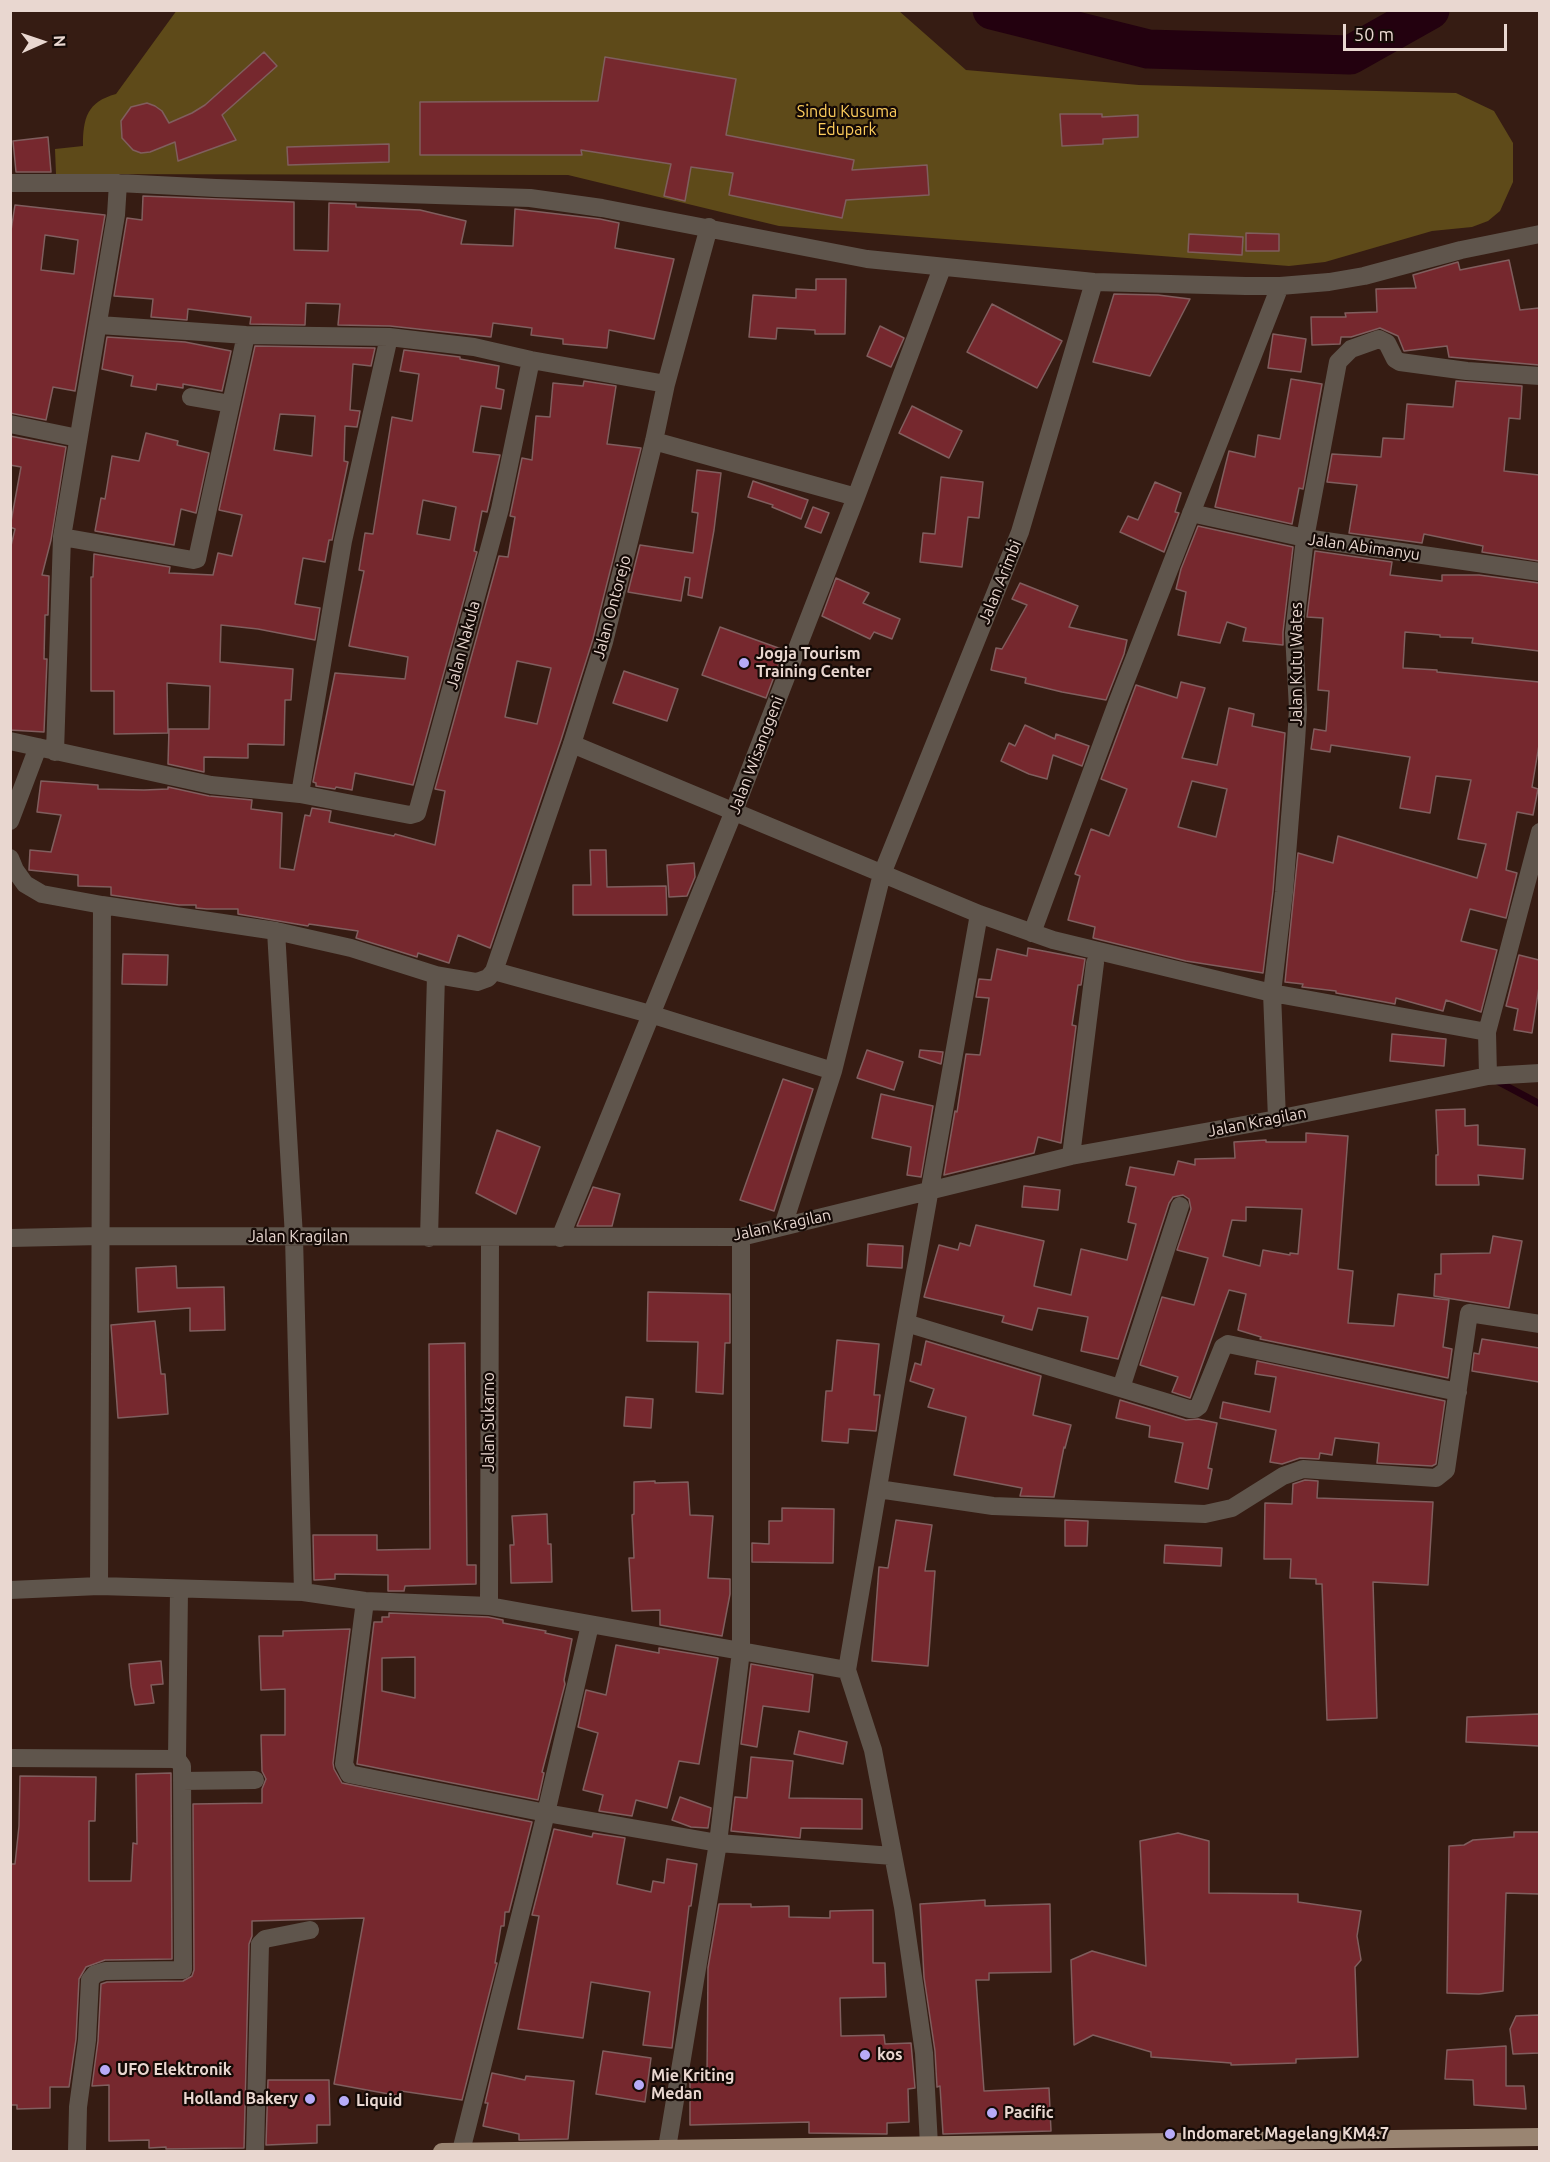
<!DOCTYPE html>
<style>
body{margin:0}
#map{position:relative;width:1550px;height:2162px;overflow:hidden;background:#361c13;font-family:Ubuntu,sans-serif}
canvas{display:block}
.frame{position:absolute;inset:0;border:12px solid #e9d7d0;pointer-events:none}
.north{position:absolute;left:12px;top:12px;width:60px;height:60px;-webkit-text-stroke:4px #150a06;paint-order:stroke;rotate:87deg;font-size:16px;font-weight:700;line-height:24px;text-align:center;color:#e9d7d0}
.north::after{content:'';display:block;margin:auto;width:21px;height:27px;background:#e9d7d0;clip-path:polygon(50% 0,100% 100%,50% 72%,0 100%)}
.scale{position:absolute;left:1343px;top:24px;width:164px;height:27px;box-sizing:border-box;border:3px solid #e9d7d0;border-top:0;padding-left:8px;font-size:18px;line-height:21px;white-space:nowrap;color:#e9d7d0;-webkit-text-stroke:4px #150a06;paint-order:stroke}
</style>
<div id="map">
<canvas width="1550" height="2162"></canvas>
<div class="frame"></div>
<div class="north">N</div>
<div class="scale">50 m</div>
</div>
<script>
const c = document.querySelector('canvas').getContext('2d');
c.lineJoin = 'round';
function fillPath(path, color) { c.fillStyle = color; c.fill(path, 'evenodd'); }
function strokePath(path, color, width, dash) { c.strokeStyle = color; c.lineWidth = width; c.lineCap = dash ? 'butt' : 'round'; c.setLineDash(dash || []); c.stroke(path); }
function label(font, color, halo, rows, align = 'center') {
  c.font = font + ' Ubuntu,sans-serif'; c.lineWidth = 4.5; c.setLineDash([]); c.textBaseline = 'middle'; c.strokeStyle = halo; c.fillStyle = color; for (const [text, x, y, turn = 0] of rows) {
    c.save(); c.translate(x, y); c.rotate((+turn || 0) * Math.PI / 180); c.textAlign = isNaN(turn) ? turn : align; if (halo) c.strokeText(text, 0, 0); c.fillText(text, 0, 0); c.restore();
  }
}
fillPath(new Path2D(`
 M177 10 899 11 966 70 1139 85 1456 93 1494 111 1513 143V182L1500 211 1488 221 1472 227 1432 231 1325 262 1289 266 779 226 568 175 56 174 55 149 83 146C83 118 87 102 116 94Z`), '#5e4a19');
strokePath(new Path2D(`
 M1497 1081 1540 1104`), '#23010f', 7);
strokePath(new Path2D(`
 M992 10 1148 49 1350 55 1430 10`), '#23010f', 39);
const building = new Path2D(`
 M264 52 277 66 222 115 236 140 178 161 175 142 150 152 141 153 133 150 122 138 121 121 131 107 147 103 155 106 162 111 169 123 192 113 205 105Z
 M605 57 736 79 726 135 854 160 852 170 927 165 929 195 846 200 842 218 729 195 733 173 691 167 685 201 664 196 671 164 581 150 582 155H420V102L598 101Z
 M1060 114H1102V117L1138 115V137L1103 139V144L1062 146Z
 M48 137 51 172H16L13 141Z
 M389 144V162L288 165 287 147Z
 M143 196 294 202V250L328 251 329 203 356 204V207L420 210 466 221 461 244 513 246 515 209 600 219 619 223 615 248 674 259 654 339 609 330 607 348 563 344V339L531 335 532 328 493 323 491 337 390 326 338 325 340 304 306 303 305 325 250 324 251 317 188 309 187 320 151 317 153 299 114 296 127 218 142 220Z
 M15 205 105 215 75 391 53 387 46 420 10 413V237ZM45 235 78 240 74 274 41 270Z
 M1246 233 1279 234V251H1246Z
 M1189 234 1243 237 1242 255 1188 252Z
 M1509 260 1520 310 1539 308V365L1449 357 1447 346 1404 351 1398 336 1380 328 1351 337H1341L1340 344 1312 345 1311 317H1346L1345 313 1377 312 1376 289 1416 288 1413 275 1458 262 1460 270Z
 M816 279H846L845 334H815V330L777 328 776 339 749 337 753 295 796 298V289L816 290Z
 M1114 294 1158 295 1190 299 1150 376 1093 362Z
 M992 304 1062 341 1037 388 967 352Z
 M880 326 904 338 891 367 867 356Z
 M1273 334 1306 339 1301 372 1268 368Z
 M107 337 185 342 231 351 222 391 183 384V388L157 384 156 390 131 386 133 376 102 369Z
 M255 346 375 348 371 366 353 364 350 410 360 411 359 417 357 427 345 426 344 461 348 462 332 540H329L325 562 303 558 295 604 320 608 315 640 258 629 221 625 220 662 293 669 291 700H285L284 745 248 744V758L204 757V772L168 764 169 729H209L210 686 167 683 168 733 114 734V691H91V577H93L94 554 170 567 169 573 213 575 218 553 232 556 242 515 219 510ZM280 414 315 416 312 456 274 450Z
 M404 350 460 357V359L499 366 496 388 504 390 501 409 481 406 473 452 500 455 487 512 482 511 474 551 477 552 413 785 355 773 352 790 336 787 335 789 316 786V783L313 782 335 673 405 679 408 657 349 646 364 571 359 570 365 533 373 534 392 417 412 421 419 374 400 371ZM423 500 456 507 450 540 417 534Z
 M1291 379 1322 384 1303 489 1299 488 1292 524 1215 507 1229 451 1255 457 1258 435 1280 439Z
 M584 381 616 386 607 444 641 448 593 639 561 740 490 948 458 935 449 963 418 953 417 957 356 938 358 931 309 924 308 926 238 914V909H207L196 908V905H179L111 895V887L78 886V875L29 870 30 850 51 852 61 815 37 812 41 781 98 785V789L144 790 168 789V787L209 796 252 800 251 809 282 813 280 868 294 870 305 815 310 816 312 808 331 811 329 822 394 836 395 834 435 845 445 791 435 789 499 556 508 557 515 517 510 516 522 458 532 460 536 416 550 417 553 383 583 386ZM517 661 551 668 537 724 505 717Z
 M1456 381 1522 386 1520 419 1509 418 1504 471 1539 475V561L1482 552 1483 546 1424 534 1422 543 1349 533 1357 485 1327 482 1332 454 1381 457 1383 438 1404 439 1407 404 1453 407Z
 M912 406 962 431 949 458 899 433Z
 M146 433 178 441 177 445 209 453 196 513 181 509 174 545 95 531 101 498 105 499 112 456 139 461Z
 M10 436 66 447 51 540 42 575 49 576 48 615H45L44 659H47L44 732 10 730V550L15 529 10 527 21 467 10 465Z
 M697 470 721 473 714 530 702 598 688 595 690 578 685 577 681 601 628 592 640 545 693 553 698 513 692 512Z
 M941 477 983 482 979 518 968 517 962 567 920 562 923 533 935 534Z
 M753 481 808 500 801 519 772 507 773 505 748 497Z
 M1155 482 1181 493 1175 512 1179 513 1164 552 1120 532 1128 516 1138 520Z
 M813 507 829 513 821 533 805 527Z
 M1198 526 1293 547 1283 632V645L1243 641 1246 628 1227 622 1220 643 1178 635 1186 592 1176 589 1181 569Z
 M1315 551 1392 562 1390 575 1442 581V575H1479L1539 583V651L1472 643 1473 638 1440 637V635L1405 632 1403 668 1437 670V672L1539 682V745L1532 787 1538 789 1533 815 1517 812 1506 870 1517 873 1506 918 1470 909 1461 941 1497 950 1481 1012 1446 1000 1443 1011 1396 998 1395 1004 1390 1003 1336 993V991L1302 987 1303 984 1285 982 1298 853 1333 863 1338 836 1477 878 1486 844 1458 839 1471 780 1436 776 1430 813 1400 808 1410 757 1331 745 1330 752 1311 749 1314 729 1326 731 1329 691 1318 690 1323 618 1307 617Z
 M836 578 869 593 863 603 900 619 892 639 874 632 870 639 822 616Z
 M1020 583 1078 606 1069 627 1127 640 1124 654 1106 700 1062 692 1025 683 1026 678 991 670 996 648 1002 649 1027 605 1012 599Z
 M720 627 784 650 766 698 702 675Z
 M624 671 678 689 667 721 613 703Z
 M1181 682 1205 688 1182 758 1217 765 1229 708 1254 714 1252 726 1285 733 1273 891 1263 973 1186 961 1093 938 1095 927 1068 920 1080 876 1075 874 1091 829 1109 836 1127 789 1101 779 1136 685 1177 698ZM1192 781 1227 789 1216 837 1178 827Z
 M1025 725 1055 739 1056 734 1089 746 1082 766 1053 755 1047 779 1029 774 1001 761 1009 743 1015 746Z
 M590 850H606L607 887 666 886 667 915H573V885H591Z
 M694 863 695 877 687 896 669 897 667 865Z
 M1028 948 1085 959 1081 985H1078L1072 1025 1076 1026 1061 1143 1038 1137 1034 1153 944 1175 955 1111 957 1112 966 1054 980 1055 983 1037 989 998 976 997 979 979 991 980 997 949 1027 956Z
 M123 954 168 955 167 985 122 984Z
 M1519 955 1539 960V987L1532 1033 1514 1030 1518 1009 1506 1006Z
 M1392 1034 1446 1039 1444 1066 1390 1061Z
 M867 1050 903 1062 894 1090 857 1078Z
 M920 1050 943 1052 941 1064 919 1057Z
 M783 1079 813 1089 774 1211 740 1200Z
 M881 1094 933 1106 921 1177 907 1175 911 1147 872 1138Z
 M1465 1109V1126L1478 1125V1145L1525 1149 1523 1179 1478 1175 1479 1185H1436V1155H1438L1436 1110Z
 M497 1130 540 1147 516 1214 476 1193Z
 M1306 1133 1348 1136 1338 1269 1353 1271 1348 1323 1394 1326 1398 1294 1449 1300 1443 1347 1452 1349 1448 1378 1260 1339 1261 1337 1238 1330 1246 1294 1229 1290 1190 1398 1172 1392 1178 1377 1140 1365 1162 1297 1194 1305 1208 1258 1177 1250 1191 1209 1189 1199 1183 1195 1173 1197 1169 1203 1118 1359 1081 1351 1088 1317 1038 1308 1032 1330 1002 1322 1004 1316 924 1297 939 1245 958 1250 960 1243 970 1246 976 1225 1044 1241 1034 1286 1071 1295 1081 1249 1127 1260 1136 1224 1128 1222 1136 1187 1126 1185 1130 1167 1174 1175 1178 1161 1195 1165V1159L1235 1158 1234 1142 1266 1140V1142H1306ZM1246 1207 1302 1209 1298 1254 1290 1253V1255L1263 1250 1260 1266 1223 1256 1232 1220 1246 1221Z
 M1024 1186 1060 1190 1058 1210 1022 1207Z
 M593 1187 620 1194 612 1226H577Z
 M1493 1236 1522 1241 1509 1308 1434 1296 1435 1274H1441V1254L1490 1253Z
 M868 1244 903 1246 902 1268 867 1266Z
 M176 1266 177 1288 224 1287 225 1330 190 1331V1308L138 1312 136 1268Z
 M648 1292 730 1294V1343H725L723 1394 696 1392 698 1342 647 1341Z
 M155 1321 161 1374H165L168 1414 118 1418 111 1325Z
 M1482 1339 1539 1348V1382L1472 1371 1474 1353 1479 1354Z
 M837 1340 879 1344 874 1395H880L876 1431 849 1429 848 1443 822 1441 826 1391H832Z
 M926 1341 1041 1376 1033 1415 1071 1425 1065 1448 1064 1447 1054 1497 1020 1496 1022 1488 954 1475 966 1417 928 1407 934 1389 910 1381 915 1363 921 1365Z
 M465 1343 467 1565H476V1584L405 1586 404 1591H388V1575L335 1574V1579L314 1580 313 1535H377V1550L430 1549 429 1344Z
 M1257 1361 1445 1401 1436 1464 1432 1466 1377 1463 1379 1443 1335 1438 1332 1455 1320 1453 1319 1459 1300 1458 1282 1464 1270 1462 1276 1430 1220 1418 1223 1402 1270 1412 1276 1377 1255 1374Z
 M626 1397 653 1399 651 1428 624 1426Z
 M1120 1400 1186 1420 1198 1419 1217 1423 1208 1468 1212 1469 1208 1489 1175 1482 1183 1443 1149 1437 1150 1426 1116 1418Z
 M1305 1480 1318 1481 1317 1498 1433 1502 1428 1585 1373 1582 1377 1718 1327 1720 1322 1584H1316V1579L1290 1578 1291 1559H1264L1265 1503 1292 1504 1293 1484Z
 M655 1481V1483L688 1482 690 1515 713 1516 708 1578 730 1579V1594L722 1636 660 1625V1610L632 1611 629 1558H634L632 1515 634 1514V1482Z
 M782 1508 834 1509 833 1563 752 1562V1543L769 1544V1521H782Z
 M547 1514 548 1544H551L552 1582 511 1583 510 1545H514L512 1516Z
 M896 1520 932 1525 925 1571H935L928 1666 872 1661 879 1567 888 1568Z
 M1065 1520 1088 1521 1087 1546H1065Z
 M1165 1545 1222 1548 1221 1566 1164 1563Z
 M389 1613 488 1617 503 1620V1623L546 1631 545 1633 572 1639 564 1680 565 1684 542 1772 544 1773 538 1800 357 1764 374 1622H382V1617H389ZM415 1657V1698L382 1691V1658Z
 M350 1629 333 1763 334 1769 342 1783 532 1822 509 1912H505L504 1926H501L495 1963H497L462 2100 401 2091 400 2096 334 2084 364 1918 252 1921V1936L249 1944 244 2148 166 2149V2147L149 2148V2140L109 2141V2085L92 2086 98 2041 101 1984 107 1982 183 1981 192 1976 194 1970 193 1804 262 1803V1789L266 1779 262 1771 261 1735H285V1689L261 1690 259 1636H283V1631Z
 M616 1645 659 1653V1648L718 1658 699 1764 679 1761 667 1808 636 1800 632 1816 599 1811 603 1795 583 1790 598 1733 578 1727 586 1690 606 1695Z
 M161 1661 163 1684 151 1685 154 1703 135 1705 131 1686 129 1664Z
 M751 1664 813 1675 809 1712 763 1706 757 1747 741 1744Z
 M1539 1714V1746L1466 1742 1467 1717Z
 M799 1731 847 1742 843 1764 794 1754Z
 M751 1757 793 1761 789 1798 862 1799V1829L801 1828 800 1838 731 1831 735 1797 747 1798Z
 M171 1773 172 1959 105 1960 86 1967 79 1979 76 2039 69 2087H50V2108L17 2109V2105H10V1864H15L19 1826 20 1776 96 1777 95 1821H89V1881H131L133 1843 137 1844 136 1774Z
 M680 1797 711 1808 708 1828 691 1827 672 1820Z
 M554 1829 592 1837 593 1833 625 1838 617 1884 651 1892 653 1881 664 1883 667 1859 697 1864 691 1906H689L672 2048 643 2045 650 1992 591 1982 583 2038 518 2029 539 1916 532 1915Z
 M1514 1832H1539V1894L1506 1893 1503 1991 1479 1994 1447 1993 1449 1846 1464 1845 1473 1840 1514 1837Z
 M1178 1833 1209 1841V1893L1298 1894V1902L1361 1911 1357 1936 1361 1960 1355 1967 1358 2057 1296 2059V2063L1231 2065V2063L1151 2057V2052L1093 2035 1074 2045 1071 1960 1092 1951 1146 1966 1140 1841Z
 M985 1900V1906L1050 1904 1051 1972 989 1973V1980H976L984 2091 1049 2088 1051 2131 943 2134 940 2086 937 2087 935 2051 924 1977 920 1904Z
 M719 1904H751V1907L789 1906V1917L830 1918V1911L873 1910V1963H885L886 1997 840 1998 841 2036 884 2035 885 2044 911 2043 915 2088 908 2089 909 2122 887 2123V2134L809 2133V2122L690 2125V2077L707 2076 708 1968Z
 M1539 2015V2053L1513 2054 1510 2029 1516 2016Z
 M1506 2046V2086H1524L1526 2109 1474 2105 1473 2080 1445 2079 1447 2050Z
 M603 2051 651 2058 645 2102 596 2094Z
 M492 2073 525 2080 526 2076 574 2081 568 2139 519 2140V2134L483 2126 488 2103H485Z
 M268 2080H329L330 2125H317V2143L266 2145Z`);
fillPath(building, '#76282e');
strokePath(building, '#805e5e', 1.5);
strokePath(new Path2D(`
 M10 183H118L216 188 530 198 602 208 867 259 1094 282 1246 286H1280L1329 282 1364 276 1461 250 1540 234
 M99 325 246 335 389 337 474 347 531 360 666 384
 M191 397 231 404
 M10 424 78 438
 M654 441 856 497
 M1191 513 1305 538 1540 572
 M62 537 193 560 197 559 246 335
 M10 741 211 785 300 794 410 815 417 813 500 509 531 360
 M572 744 979 914 1053 940 1272 993 1487 1032
 M55 752 62 537 116 215 118 183
 M300 794 343 541 389 337
 M10 821 38 747
 M10 858 15 870 25 884 42 894 102 905 276 931 351 948 436 975 477 982 488 978 494 971 572 744 604 642 654 441 666 384 709 227
 M276 931 294 1237 303 1592
 M1032 933 1117 703 1280 286
 M494 971 650 1014 833 1071
 M1488 1076 1487 1032 1540 832
 M1277 1119 1272 993 1284 892 1296 742 1298 709 1294 633 1305 538 1338 362 1351 349 1379 339 1387 343 1395 359 1400 362 1467 371 1540 376
 M1071 1156 1095 963
 M783 1226 833 1071 882 874 1020 532 1094 282
 M10 1238 100 1236 741 1237 1071 1156 1277 1119 1488 1076 1540 1073
 M429 1238 436 975
 M560 1238 734 811 856 497 942 268
 M906 1323 1189 1409H1195L1199 1406 1223 1347 1228 1344 1458 1392
 M1121 1388 1180 1206
 M878 1489 993 1506 1205 1514 1232 1508 1283 1476 1303 1469 1436 1478 1446 1470 1469 1313 1540 1324
 M99 1586 303 1592 365 1601 489 1606 847 1670
 M10 1590 99 1586 102 905
 M365 1601 344 1764 349 1774 546 1813 718 1843 893 1856
 M489 1606 490 1238
 M10 1758 177 1759
 M182 1781 255 1780
 M929 2145 924 2053 903 1907 873 1750 847 1670 906 1323 979 914
 M667 2148 718 1843 741 1651V1237
 M461 2151 546 1813 590 1625
 M77 2152 78 2107 87 2040 90 1980 95 1974 105 1971 183 1970 182 1766 177 1759 179 1590
 M255 2152 260 1944 265 1939 310 1930`), '#5f554c', 18);
strokePath(new Path2D(`
 M442 2152 1540 2137`), '#9a8572', 18);
for (const [x, y, r, color] of [
 [744,663,6,"#b7abf8"],
 [865,2055,6,"#b7abf8"],
 [105,2070,6,"#b7abf8"],
 [639,2085,6,"#b7abf8"],
 [310,2099,6,"#b7abf8"],
 [344,2101,6,"#b7abf8"],
 [992,2113,6,"#b7abf8"],
 [1170,2134,6,"#b7abf8"]
]) { const dot = new Path2D(); dot.arc(x, y, r, 0, 2 * Math.PI); c.fillStyle = color; c.fill(dot); strokePath(dot, '#150a06', 2); }
label('16px', '#fece5d', '#150a06', [
 ["Sindu Kusuma",847,112],
 ["Edupark",847,130]
]);
label('16px', '#e9d7d0', '#150a06', [
 ["Jalan Abimanyu",1364,547,8],
 ["Jalan Arimbi",1000,582,-68],
 ["Jalan Ontorejo",612,607,-75],
 ["Jalan Nakula",463,645,-75],
 ["Jalan Kutu Wates",1297,664,-90],
 ["Jalan Wisanggeni",756,755,-69],
 ["Jalan Kragilan",1257,1122,-11],
 ["Jalan Kragilan",782,1225,-12],
 ["Jalan Kragilan",298,1237],
 ["Jalan Sukarno",489,1422,-90]
]);
label('bold 16px', '#e9d7d0', '#150a06', [
 ["Jogja Tourism",756,654],
 ["Training Center",756,672],
 ["kos",877,2055],
 ["UFO Elektronik",117,2070],
 ["Mie Kriting",651,2076],
 ["Medan",651,2094],
 ["Holland Bakery",298,2099,"right"],
 ["Liquid",356,2101],
 ["Pacific",1004,2113],
 ["Indomaret Magelang KM4.7",1182,2134]
], 'left');
</script>
